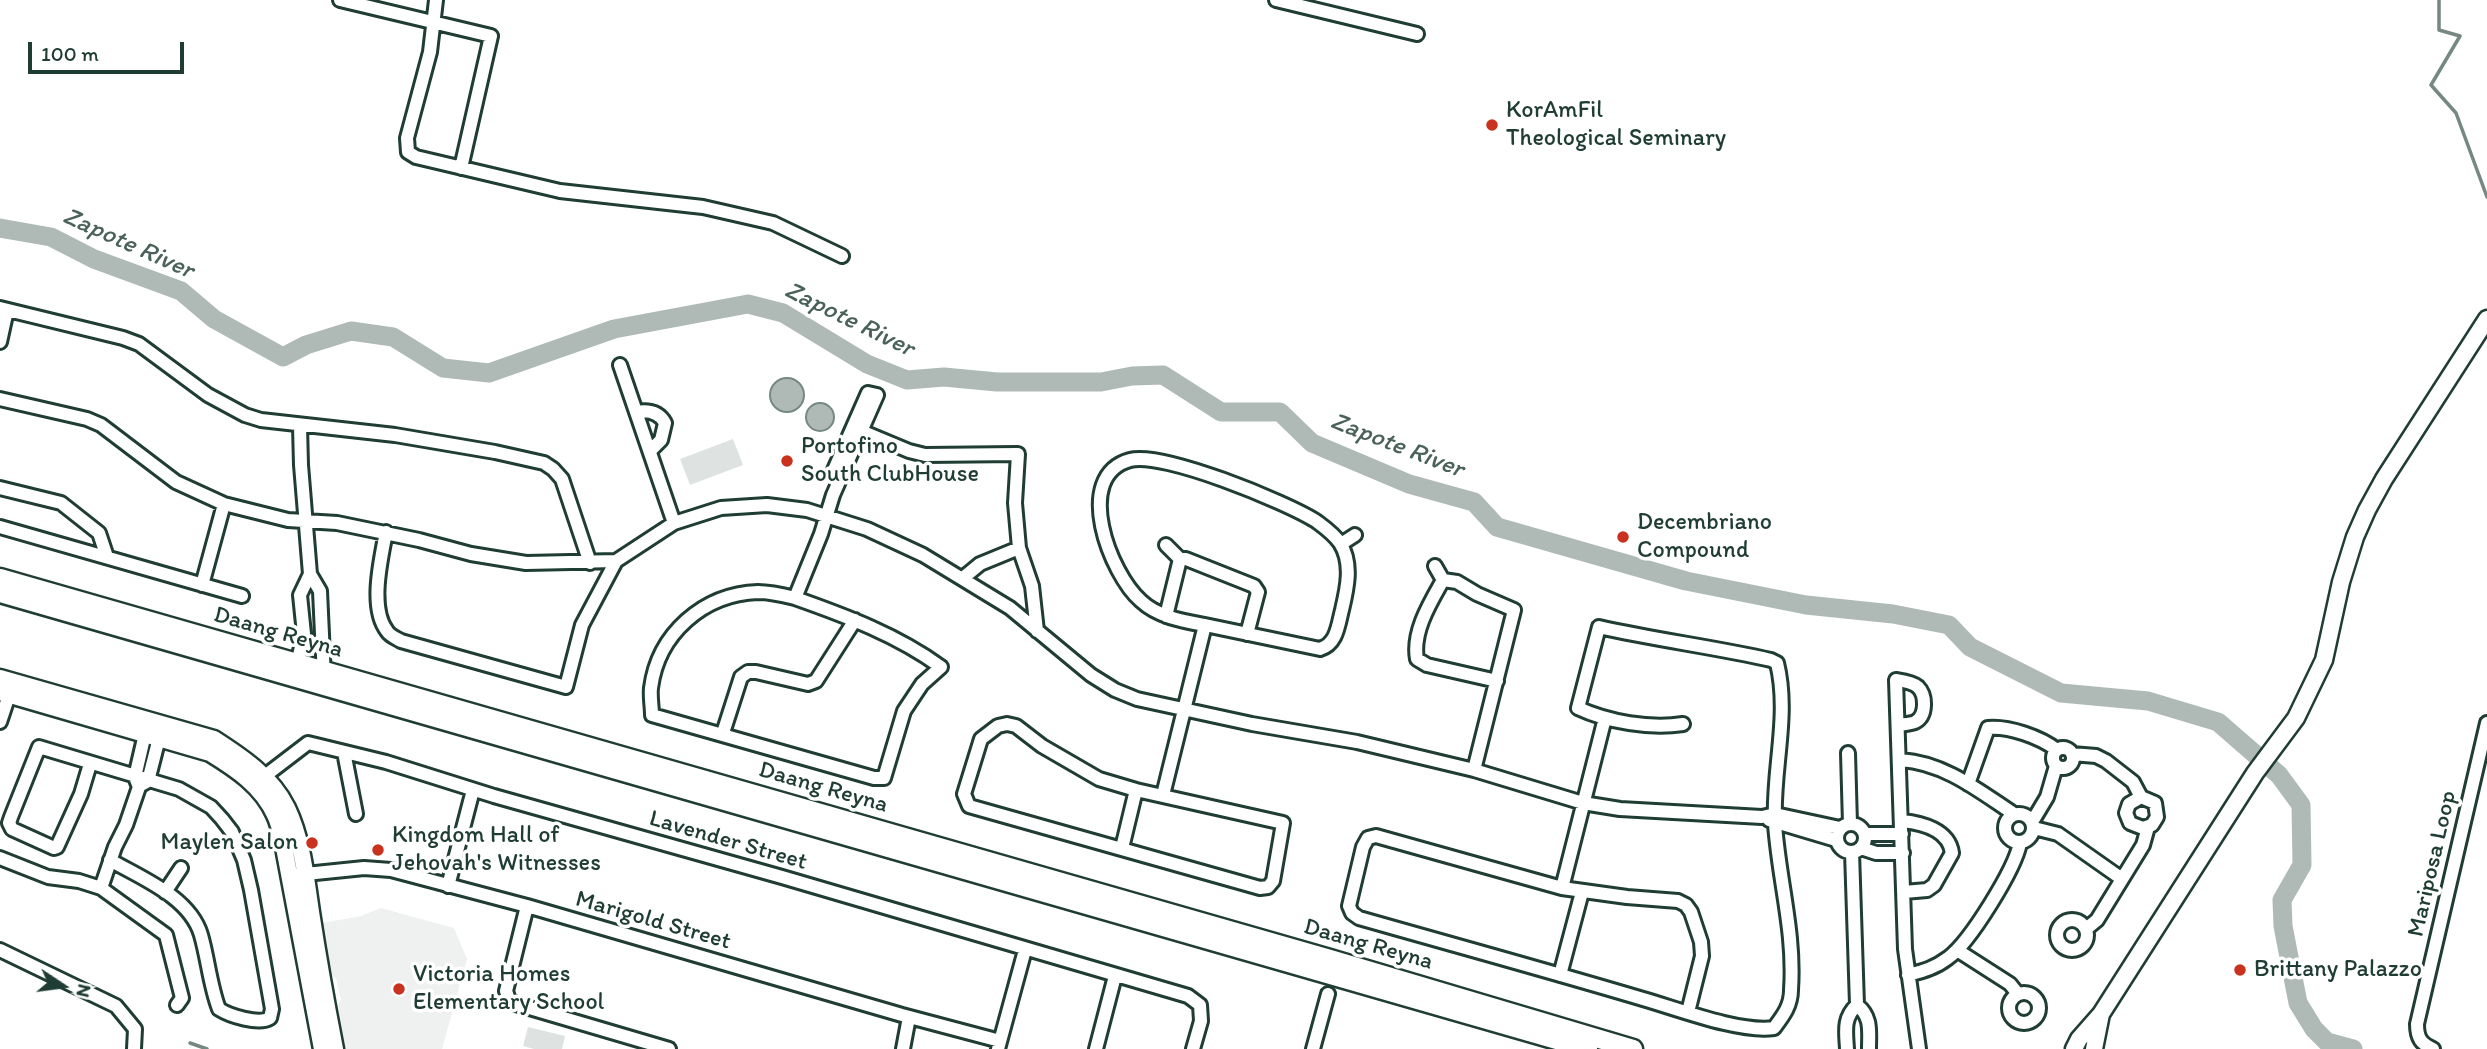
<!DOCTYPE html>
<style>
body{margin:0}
#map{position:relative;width:2487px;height:1049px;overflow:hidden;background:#fff;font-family:Itim,sans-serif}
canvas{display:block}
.north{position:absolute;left:28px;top:951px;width:70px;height:70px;-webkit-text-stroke:5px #fff;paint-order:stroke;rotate:103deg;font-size:19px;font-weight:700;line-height:28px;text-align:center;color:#1f3d34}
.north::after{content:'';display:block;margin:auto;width:24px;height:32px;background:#1f3d34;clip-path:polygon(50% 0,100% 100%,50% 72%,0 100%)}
.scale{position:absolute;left:28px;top:42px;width:156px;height:32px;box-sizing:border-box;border:4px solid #1f3d34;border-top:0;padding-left:9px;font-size:21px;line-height:24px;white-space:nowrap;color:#1f3d34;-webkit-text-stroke:5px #fff;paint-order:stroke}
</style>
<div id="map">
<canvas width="2487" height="1049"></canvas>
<div class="north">N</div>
<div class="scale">100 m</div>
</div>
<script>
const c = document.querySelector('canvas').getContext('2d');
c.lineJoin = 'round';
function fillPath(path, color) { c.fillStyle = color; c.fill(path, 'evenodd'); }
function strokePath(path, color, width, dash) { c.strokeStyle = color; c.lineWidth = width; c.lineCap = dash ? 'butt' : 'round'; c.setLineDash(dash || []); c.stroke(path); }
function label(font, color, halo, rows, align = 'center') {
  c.font = font + ' Itim,sans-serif'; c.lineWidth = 7; c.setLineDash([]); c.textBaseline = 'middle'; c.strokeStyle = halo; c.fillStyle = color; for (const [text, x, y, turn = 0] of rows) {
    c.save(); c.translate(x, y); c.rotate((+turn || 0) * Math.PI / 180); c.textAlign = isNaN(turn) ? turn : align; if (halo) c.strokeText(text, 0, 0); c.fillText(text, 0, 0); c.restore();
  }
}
fillPath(new Path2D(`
 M381 908 454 928 467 959 442 1049H343L335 1008 341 1000 336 978 330 975 322 923 361 916Z`), '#eef1f0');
fillPath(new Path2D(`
 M733 439 743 465 690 485 680 459Z
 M528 1027 565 1036 562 1049H534L523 1046Z`), '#dee3e2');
const water = new Path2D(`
 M770 395a17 17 0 1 1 34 0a17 17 0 1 1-34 0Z
 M806 417a14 14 0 1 1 28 0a14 14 0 1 1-28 0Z`);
fillPath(water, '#afbab7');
strokePath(water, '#758883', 2);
strokePath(new Path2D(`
 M2439 0V30L2460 36 2431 85 2456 113 2487 197
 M190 1043 207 1049`), '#758883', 3.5);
strokePath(new Path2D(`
 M0 228 51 237 94 259 181 291 214 319 283 357 306 345 351 331 393 337 443 368 489 373 614 329 748 304 783 313 867 364 907 380 944 377 997 382H1101L1132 376 1163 375 1221 412H1280L1312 443 1409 484 1474 502 1497 527 1686 581 1806 605 1893 614 1949 625 1970 647 2061 693 2148 701 2218 722 2279 775 2301 805 2302 865 2282 900 2283 926 2298 1003 2314 1029 2327 1042 2353 1049`), '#afbab7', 19);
const minor = new Path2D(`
 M340 0 491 36 461 168
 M436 0 430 52 407 138 408 152 416 157 560 191 703 207 773 223 842 256
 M1276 0 1417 34
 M0 308 123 338 139 344 208 395 245 415 261 420 395 435 495 452 544 463 553 469 562 479 590 563
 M0 342 7 310
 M620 365 674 523
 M0 399 87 419 101 425 176 482 224 504 288 520 337 523 419 540 471 554 526 563 616 561 674 523 721 508 767 505 807 510 867 529 923 555 1010 608 1091 675 1115 690 1137 699 1252 724 1357 742 1474 770 1583 803 1620 809 1762 817 1775 814 1840 828
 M636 412C648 410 659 412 665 423L661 440 650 451
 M300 426 301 465 310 574 320 591 324 678
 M861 431 909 451 925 455 1018 454 1015 503 1019 548 1032 586 1037 631
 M0 488 61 503 99 533 107 557
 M0 527 242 596
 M386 532C381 559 369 608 387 631 390 636 396 638 401 641L566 687 582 625 616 561
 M1341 544 1355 535
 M1166 545 1180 559
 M1435 566 1443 580
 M963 578 980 564 1019 548
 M202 585 224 504
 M795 598C783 595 770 592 758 592 703 594 658 634 651 688 650 697 652 706 652 715L874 778H884L904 711 922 684 941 667C897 635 846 616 795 598L821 534 833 495 877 395 868 393 834 470 840 478
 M1166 616 1180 559H1186L1254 586 1258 592 1247 634
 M296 668 304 634 300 595 310 574
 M0 722 9 695
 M1007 724 1016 726 1042 746 1099 779 1136 790 1283 823 1273 881 1268 887 1260 888 969 806 964 794 981 739 998 726Z
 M1683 724C1650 729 1608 722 1578 708L1599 627C1656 640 1714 647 1771 660L1777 663C1790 716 1772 771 1775 824 1779 881 1795 932 1791 990 1791 1006 1783 1016 1774 1028 1740 1033 1678 1009 1643 999 1549 971 1454 945 1359 918L1352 913 1349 906 1363 847 1368 838 1376 836 1562 888 1627 897 1678 901 1686 905 1691 912 1701 942 1702 956 1688 1012
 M1898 725C1903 724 1911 724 1915 722 1927 716 1926 695 1918 687 1912 682 1903 681 1896 680L1905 949 1919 1049
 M723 733 741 677 748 672H756L808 684 816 681 855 620
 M2053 758a10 10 0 1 1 20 0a10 10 0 1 1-20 0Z
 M344 752 356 814
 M1848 753 1850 824
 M2072 754 2096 756 2106 761 2133 782 2141 797 2155 803 2157 817 2152 825 2143 828 2130 823 2126 813 2129 804 2141 797
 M1901 760C1945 763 1979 791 2014 814
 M90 764 81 794 57 847 54 848 12 829 9 823 11 817 39 747 179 789 211 807 222 819 232 832 244 860 251 890 272 1009 270 1018C259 1025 230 1016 219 1009 210 986 208 959 201 935 190 897 141 878 110 860
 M1474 770 1514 610 1477 594 1457 582 1443 580C1430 603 1412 632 1417 659L1427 665 1497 681
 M257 782 308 743 386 762 494 796 782 877 1188 996 1200 1005 1201 1021 1193 1049
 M1968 784 1988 728C2009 726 2040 737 2057 750
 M141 785 148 781 159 738
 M1163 795 1205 625C1183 621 1158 617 1141 601 1110 574 1072 476 1130 460 1162 451 1286 502 1316 521 1324 527 1334 534 1340 543 1353 563 1347 589 1342 610 1338 625 1337 644 1320 649L1205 625
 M2005 828a14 14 0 1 1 28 0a14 14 0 1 1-28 0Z
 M1769 820 1836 840
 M1902 821C1922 823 1949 830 1952 853L1934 885 1927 890 1904 892
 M2032 822 2047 797 2056 766
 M1837 838a14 14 0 1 1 28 0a14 14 0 1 1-28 0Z
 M2034 828 2058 834 2122 879
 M1865 834H1902
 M1122 848 1136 790
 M1861 848 1876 853H1903
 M0 858 48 877 79 881 101 888 166 935 182 998 177 1005
 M296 875 364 868 391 870 527 906 902 1015 1000 1041
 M448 886 473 790
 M101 888 115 847 126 825 139 787 135 777 145 734
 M1562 888 1605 718
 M165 892 181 868
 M527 906 506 991 509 1000 516 1004 669 1049
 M2057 935a15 15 0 1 1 30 0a15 15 0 1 1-30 0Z
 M2086 929 2097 920 2143 845 2148 827
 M0 950 116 1006 135 1029 134 1049
 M1957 950 2010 984 2018 994
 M1560 975 1582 892
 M1908 975C1923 971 1935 968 1948 958 1970 942 2015 869 2020 843
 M2009 1008a15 15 0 1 1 30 0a15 15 0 1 1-30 0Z
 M1857 1005C1872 1017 1869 1031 1869 1049
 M903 1049 909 1017
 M998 1049 1025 950
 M1096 1049 1115 976
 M1313 1049 1328 994
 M1847 1049C1846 1031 1843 1018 1857 1005L1852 852
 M2433 1049C2421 1044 2417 1038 2417 1024L2487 723`);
const tertiary = new Path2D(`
 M0 678 214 739C242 757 272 777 287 808 302 839 306 878 311 912 318 958 326 1003 335 1049
 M0 692 210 753C236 769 262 786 275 815 279 823 281 833 283 842L322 1049
 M2074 1049 2079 1039 2101 1014 2255 773 2296 718 2324 660 2341 582 2355 537 2367 510 2384 479 2487 319
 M2094 1049 2101 1014`);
const secondary = new Path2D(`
 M0 578 1330 959 1633 1049
 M0 593 1588 1049`);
strokePath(minor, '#1f3d34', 18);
strokePath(tertiary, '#1f3d34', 21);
strokePath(secondary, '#1f3d34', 23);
strokePath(minor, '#fff', 12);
strokePath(tertiary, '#fff', 16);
strokePath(secondary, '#fff', 18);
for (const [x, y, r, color] of [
 [1492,125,7,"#c8321e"],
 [787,461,7,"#c8321e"],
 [1623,537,7,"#c8321e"],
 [312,843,7,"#c8321e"],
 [378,850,7,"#c8321e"],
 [2240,970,7,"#c8321e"],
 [399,989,7,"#c8321e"]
]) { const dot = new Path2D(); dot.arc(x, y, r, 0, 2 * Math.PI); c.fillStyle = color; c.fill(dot); strokePath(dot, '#fff', 2.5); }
label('24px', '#1f3d34', '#fff', [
 ["KorAmFil",1506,111],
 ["Theological Seminary",1506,139],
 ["Portofino",801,447],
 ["South ClubHouse",801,475],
 ["Decembriano",1637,523],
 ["Compound",1637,551],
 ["Kingdom Hall of",392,836],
 ["Jehovah's Witnesses",392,864],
 ["Maylen Salon",298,843,"right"],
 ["Brittany Palazzo",2254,970],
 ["Victoria Homes",413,975],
 ["Elementary School",413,1003]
], 'left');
label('24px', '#1f3d34', '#fff', [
 ["Daang Reyna",278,633,16],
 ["Daang Reyna",823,788,16],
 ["Lavender Street",728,841,16],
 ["Mariposa Loop",2433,864,-77],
 ["Marigold Street",653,921,16],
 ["Daang Reyna",1368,945,16]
]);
label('italic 26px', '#4a625b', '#fff', [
 ["Zapote River",128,244,24],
 ["Zapote River",849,320,26],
 ["Zapote River",1397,446,21]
]);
</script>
